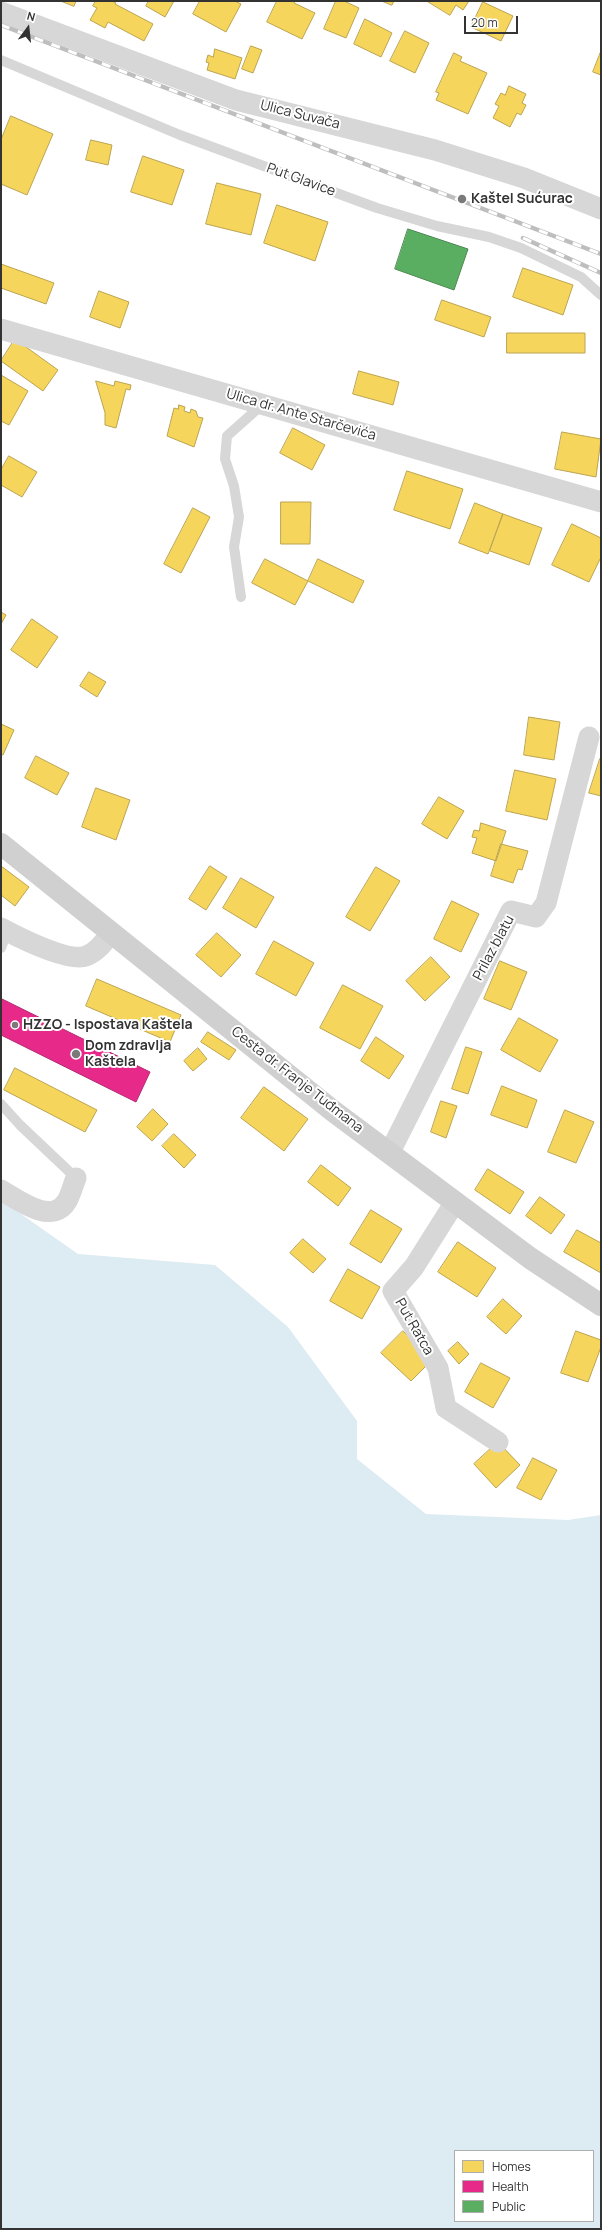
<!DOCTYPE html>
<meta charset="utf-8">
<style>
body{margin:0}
#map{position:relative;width:602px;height:2230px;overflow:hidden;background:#fff;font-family:Manrope,sans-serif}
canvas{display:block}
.frame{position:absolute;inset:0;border:2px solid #333;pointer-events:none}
.legend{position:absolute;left:454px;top:2150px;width:140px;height:72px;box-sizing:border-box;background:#fff;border:1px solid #adadad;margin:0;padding:5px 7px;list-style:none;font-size:12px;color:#333}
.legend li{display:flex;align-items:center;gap:8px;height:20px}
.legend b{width:20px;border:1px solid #adadad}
.north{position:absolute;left:8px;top:8px;width:40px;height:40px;-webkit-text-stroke:3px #fff;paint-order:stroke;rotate:15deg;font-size:11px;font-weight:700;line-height:16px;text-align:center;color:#333}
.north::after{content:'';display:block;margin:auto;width:14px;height:18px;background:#333;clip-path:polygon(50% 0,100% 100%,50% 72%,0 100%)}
.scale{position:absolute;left:464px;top:16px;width:54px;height:18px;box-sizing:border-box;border:2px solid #333;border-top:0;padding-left:5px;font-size:12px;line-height:14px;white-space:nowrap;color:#333;-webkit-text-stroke:3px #fff;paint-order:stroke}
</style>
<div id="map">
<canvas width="602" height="2230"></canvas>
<div class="frame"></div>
<ul class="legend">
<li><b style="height:11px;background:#f6d55c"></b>Homes</li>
<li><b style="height:11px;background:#e7298a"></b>Health</li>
<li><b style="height:11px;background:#5aae61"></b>Public</li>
</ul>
<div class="north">N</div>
<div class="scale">20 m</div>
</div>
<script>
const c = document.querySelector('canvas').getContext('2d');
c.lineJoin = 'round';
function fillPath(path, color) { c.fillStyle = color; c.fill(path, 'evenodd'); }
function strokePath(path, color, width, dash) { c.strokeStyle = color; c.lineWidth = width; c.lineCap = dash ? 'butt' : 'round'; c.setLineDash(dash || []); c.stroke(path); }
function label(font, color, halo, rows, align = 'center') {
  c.font = font + ' Manrope,sans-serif'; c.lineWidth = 4; c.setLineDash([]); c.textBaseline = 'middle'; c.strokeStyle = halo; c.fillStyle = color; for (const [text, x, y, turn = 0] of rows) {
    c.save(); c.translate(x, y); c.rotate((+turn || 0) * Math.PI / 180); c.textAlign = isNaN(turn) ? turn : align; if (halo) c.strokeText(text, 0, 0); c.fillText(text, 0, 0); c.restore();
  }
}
fillPath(new Path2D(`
 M1 1200 78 1254 215 1265 288 1327 357 1421V1459L426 1514 568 1520 601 1515V2229H1ZM455 2151H593V2221H455Z`), '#ddebf3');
const homes = new Path2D(`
 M61 1H76L74 6Z
 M96 1H112L116 3 115 4 153 24 144 41 108 22 105 28 90 20 97 8 93 6Z
 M149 1H174L165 17 146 6Z
 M200 1H235L241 4 226 32 193 14Z
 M277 1H295L294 3 315 13 302 39 267 22Z
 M336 1H344L359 8 346 38 324 29Z
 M382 1H394L392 5Z
 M427 1H469L463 10 456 5 450 15Z
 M483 2 513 16 501 41 471 27Z
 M365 19 392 33 381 57 354 44Z
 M405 31 429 43 415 73 390 61Z
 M251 46 262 50 253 73 242 69Z
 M215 49 242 58 235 79 207 70 209 63 206 62 208 55 213 57Z
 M601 51V75L593 72Z
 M454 53 462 57 460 61 487 73 468 114 436 100 439 93 436 92Z
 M509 86 526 94 522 103 526 105 521 115 517 113 510 127 493 118 499 106 495 104 501 93 505 95Z
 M11 116 53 134 27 195 1 184V140Z
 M91 140 112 145 108 165 86 160Z
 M143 156 184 170 172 205 131 192Z
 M217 183 261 194 251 235 206 224Z
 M277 205 328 222 315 261 264 243Z
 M1 264 54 283 46 304 1 288Z
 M523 268 573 285 563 315 513 297Z
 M99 291 129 302 120 328 90 317Z
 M442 300 491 317 484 337 435 320Z
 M507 333H585V353H507Z
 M15 339 58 370 43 391 1 361Z
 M359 371 399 382 393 405 353 394Z
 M1 375 28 391 9 425 1 421Z
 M96 381 114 386 115 381 131 385 130 390 126 389 116 428 105 425V413Z
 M179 405 185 407 184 411 190 413 191 409 196 411 198 417 203 418 194 447 167 436 174 408 178 409Z
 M293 428 325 445 312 470 280 453Z
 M562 432 601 439 596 477 555 469Z
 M9 456 37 472 22 497 1 485V470Z
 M407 471 463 489 450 529 394 510Z
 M281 502H311L310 544H281Z
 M475 503 503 514 488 554 459 543Z
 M193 508 210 517 181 573 164 564Z
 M503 514 542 528 529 565 490 551Z
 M572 524 601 538V557L589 582 552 565Z
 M265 559 308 581 295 605 252 583Z
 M318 559 364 581 353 603 308 581Z
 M1 612 6 615 1 624Z
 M32 619 58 637 37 668 11 650Z
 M89 672 106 682 97 697 80 686Z
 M529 717 560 722 554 760 524 755Z
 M1 724 14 730 3 755 1 754Z
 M36 756 69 773 57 795 25 778Z
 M600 759 601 760V796L589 793Z
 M515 770 556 779 547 820 506 811Z
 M96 788 130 800 116 840 82 827Z
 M439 797 464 811 447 839 422 824Z
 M481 823 506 831 496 861 472 853 477 838 472 837 474 830 479 831Z
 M501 844 528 851 522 870 518 869 513 883 491 876Z
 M1 866 29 887 15 906 1 895Z
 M210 866 227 877 206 910 189 899Z
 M376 867 400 881 370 931 346 917Z
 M241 878 274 897 256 928 223 908Z
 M452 901 479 914 461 952 434 939Z
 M217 933 241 955 221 977 196 955Z
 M274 941 314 963 296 996 256 974Z
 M431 957 450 977 425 1001 406 981Z
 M500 961 527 972 511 1010 484 999Z
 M97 979 181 1015 170 1042 86 1006Z
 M343 985 383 1006 360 1049 320 1028Z
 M519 1018 558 1040 540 1072 501 1050Z
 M208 1032 236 1050 229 1060 201 1042Z
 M376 1037 404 1056 389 1079 361 1061Z
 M466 1047 482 1052 468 1094 452 1089Z
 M198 1048 207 1059 193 1071 184 1061Z
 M15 1068 97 1110 85 1132 4 1090Z
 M502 1086 537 1100 527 1128 491 1115Z
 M264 1087 308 1119 284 1151 241 1118Z
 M441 1101 457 1106 446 1138 431 1132Z
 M153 1109 168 1124 152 1141 137 1127Z
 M565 1110 594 1122 576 1163 548 1152Z
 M174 1134 196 1155 184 1168 162 1146Z
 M321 1165 351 1188 338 1206 308 1182Z
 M488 1169 524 1192 510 1214 475 1190Z
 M540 1197 565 1215 551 1234 526 1216Z
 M371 1210 402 1229 381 1263 350 1244Z
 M577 1230 601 1243V1273L564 1252Z
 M303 1239 326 1259 313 1273 290 1253Z
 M458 1242 496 1268 477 1297 438 1272Z
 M348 1269 380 1287 362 1319 330 1301Z
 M503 1299 522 1316 506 1334 487 1317Z
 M403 1331 433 1359 411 1381 381 1353Z
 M576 1331 601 1340V1347L588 1382 561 1373Z
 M458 1342 469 1354 459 1364 448 1351Z
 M481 1363 510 1378 493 1408 465 1392Z
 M498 1442 520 1465 496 1488 474 1464Z
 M533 1458 557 1470 541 1500 517 1488Z`);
fillPath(homes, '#f6d55c');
strokePath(homes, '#bca450', 1);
const health = new Path2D(`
 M2 999 150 1072 136 1102 1 1035Z`);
fillPath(health, '#e7298a');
strokePath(health, '#b12c70', 1);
const public = new Path2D(`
 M408 229 468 249 454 290 395 269Z`);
fillPath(public, '#5aae61');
strokePath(public, '#4e8953', 1);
strokePath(new Path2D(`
 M1 60 180 135 377 208 437 226 489 237 521 248 581 277 601 295
 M241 597 234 547 239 517 234 486 225 459 227 436 263 404
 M1 948 7 932
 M1 1104 20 1125 76 1178`), '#d7d7d7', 10);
strokePath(new Path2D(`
 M1 12 236 100 435 150 524 178 601 209
 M1 329 601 502
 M1 928C18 937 68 963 86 956 97 952 104 942 111 933
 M390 1152 511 911 536 917 546 903 589 737
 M1 1190C18 1200 52 1226 67 1201 71 1194 73 1185 76 1178
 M455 1202 414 1267 393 1291 438 1368 446 1408 498 1442`), '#d7d7d7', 21);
strokePath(new Path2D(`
 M1 844 333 1111 530 1258 601 1305`), '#d0d0d0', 22);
const rail = new Path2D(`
 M1 25 601 254
 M523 238 601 273`);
strokePath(rail, '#bebebe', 4.5);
strokePath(rail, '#fff', 3, [9]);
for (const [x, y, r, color] of [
 [462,199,5,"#7a7a7a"],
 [15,1025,4,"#7a7a7a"],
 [76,1054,5,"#7a7a7a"]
]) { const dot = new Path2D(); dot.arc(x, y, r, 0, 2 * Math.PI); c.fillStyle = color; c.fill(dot); strokePath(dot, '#fff', 1.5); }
label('14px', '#333', '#fff', [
 ["Ulica Suvača",300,115,14],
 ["Put Glavice",301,180,20],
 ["Ulica dr. Ante Starčevića",301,415,16],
 ["Prilaz blatu",494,948,-62],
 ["Cesta dr. Franje Tuđmana",297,1080,38],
 ["Put Ratca",414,1327,60]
]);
label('bold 14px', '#333', '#fff', [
 ["Kaštel Sućurac",471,199],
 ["HZZO - Ispostava Kaštela",23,1025],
 ["Dom zdravlja",85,1046],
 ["Kaštela",85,1062]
], 'left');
</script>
